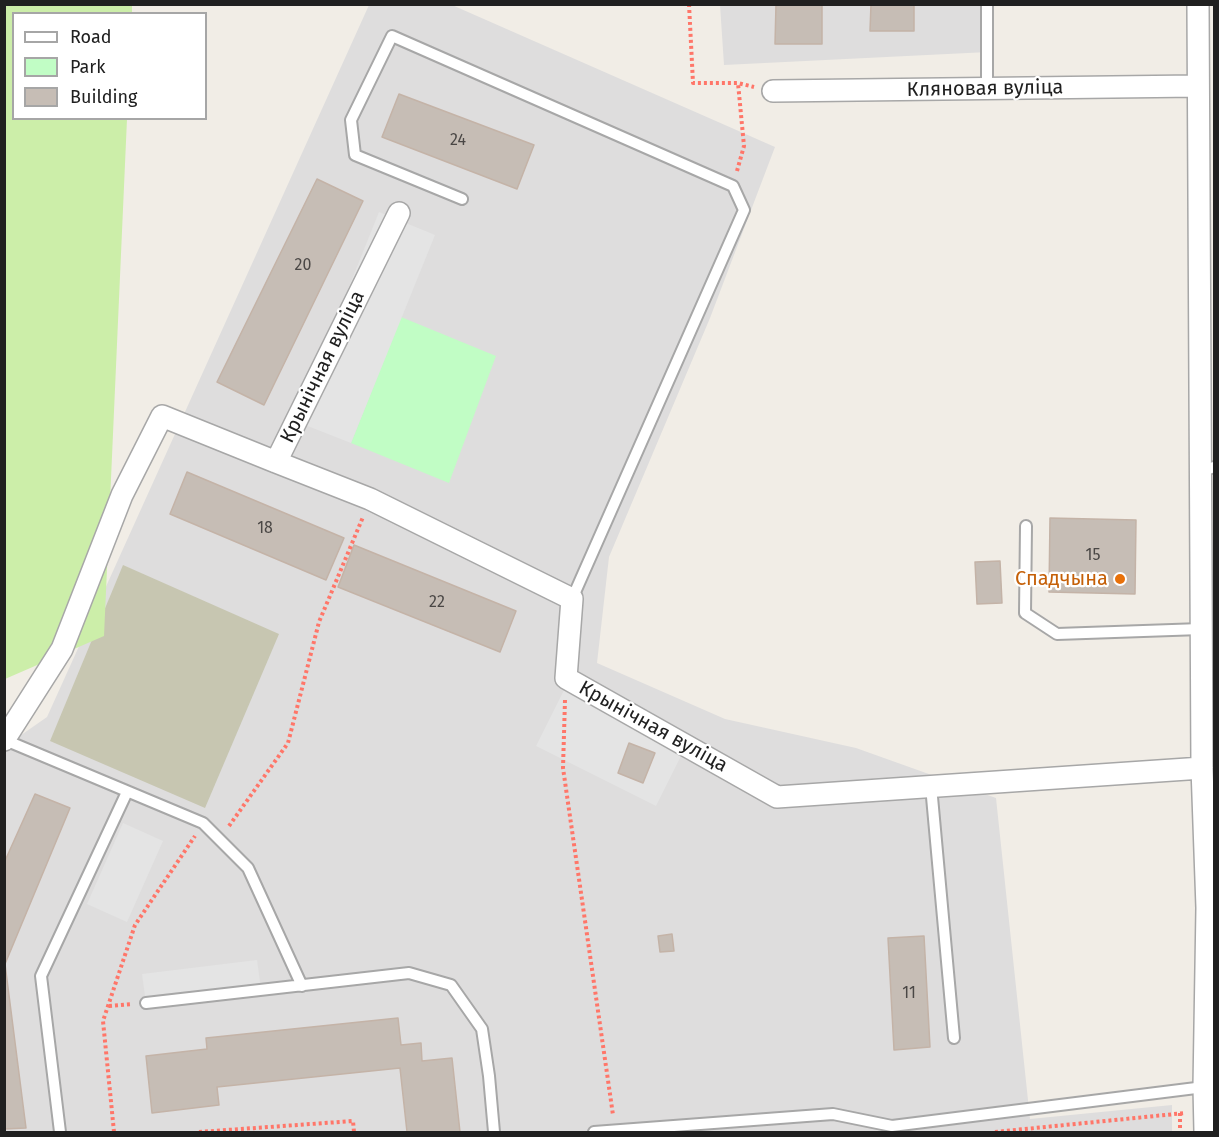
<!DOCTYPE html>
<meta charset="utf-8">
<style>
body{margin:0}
#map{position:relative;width:1219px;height:1137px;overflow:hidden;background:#f1ede6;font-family:"Fira Sans",sans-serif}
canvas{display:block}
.frame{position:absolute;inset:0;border:6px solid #202020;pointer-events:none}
.legend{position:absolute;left:12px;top:12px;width:195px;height:108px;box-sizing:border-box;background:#fff;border:2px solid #a6a6a6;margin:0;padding:8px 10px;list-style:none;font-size:18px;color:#202020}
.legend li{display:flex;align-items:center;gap:12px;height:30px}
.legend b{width:30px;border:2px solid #a6a6a6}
</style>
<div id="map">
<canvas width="1219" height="1137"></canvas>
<div class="frame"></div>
<ul class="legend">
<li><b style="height:8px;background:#fff"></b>Road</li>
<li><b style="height:16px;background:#c1fdc5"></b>Park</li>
<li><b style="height:16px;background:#c6bdb5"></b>Building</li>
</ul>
</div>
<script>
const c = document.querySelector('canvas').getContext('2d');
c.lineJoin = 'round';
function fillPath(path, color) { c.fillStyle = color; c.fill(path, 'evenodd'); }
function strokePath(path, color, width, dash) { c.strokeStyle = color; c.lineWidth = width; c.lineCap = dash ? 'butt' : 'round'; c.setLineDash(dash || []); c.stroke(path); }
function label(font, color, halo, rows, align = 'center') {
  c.font = font + ' "Fira Sans",sans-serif'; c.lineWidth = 4.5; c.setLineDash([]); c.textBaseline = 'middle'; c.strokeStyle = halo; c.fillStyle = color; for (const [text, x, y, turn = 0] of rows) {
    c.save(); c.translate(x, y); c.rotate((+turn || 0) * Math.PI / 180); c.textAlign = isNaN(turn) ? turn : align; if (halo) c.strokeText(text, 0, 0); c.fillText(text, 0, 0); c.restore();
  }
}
fillPath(new Path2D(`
 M369 5H452L775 147 710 318 609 557 597 663 725 719 856 748 996 798 1030 1119 1172 1105V1132H5L4 747 47 717Z
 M720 5H985L988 52 724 65Z`), '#dedddd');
fillPath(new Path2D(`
 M123 565 279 634 205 808 50 741Z`), '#c7c6b1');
fillPath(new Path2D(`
 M5 5H132V13L14 14V118L127 119 104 636 5 679Z`), '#cceea9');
fillPath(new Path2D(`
 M401 317 496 356 449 483 351 443Z`), '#c1fdc5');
fillPath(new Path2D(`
 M379 212 435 235 351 443 295 421Z
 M565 688 685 748 656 806 536 746Z
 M123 823 163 841 127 922 87 904Z
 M257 960 261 989 146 1003 142 974Z`), '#e4e4e4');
const building = new Path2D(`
 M776 4H822V44H775Z
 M871 4H914V31H870Z
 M399 94 534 145 517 189 382 137Z
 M317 179 363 201 264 405 217 382Z
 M187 472 344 538 326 580 170 514Z
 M1050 518 1136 520 1135 594 1049 592Z
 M354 545 516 611 500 652 338 587Z
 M1000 561 1002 603 977 604 975 562Z
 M629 743 655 753 643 783 618 773Z
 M35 794 70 808 5 964 26 1128 4 1129V863Z
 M672 934 674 951 660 952 658 936Z
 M924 936 930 1047 894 1050 888 938Z
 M398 1018 401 1045 421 1043 422 1061 452 1058 460 1132H407L400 1068 217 1087 219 1105 152 1113 146 1056 207 1049 206 1038Z`);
fillPath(building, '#c6bdb5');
strokePath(building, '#c4b3a7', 1.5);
const service = new Path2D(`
 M987 4V89
 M462 199 355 155 351 120 392 36 733 186 744 210 572 599
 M1200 472 1214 467
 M1026 526 1025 613 1057 634 1201 629
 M5 740 203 823 248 868 302 986
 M931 786 954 1038
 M146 1003 409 973 451 985 482 1029 489 1076 494 1132
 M60 1132 41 976 127 792
 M594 1132 833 1114 892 1126 1204 1087`);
const minor = new Path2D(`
 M1198 4 1202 768 1207 908 1204 1087 1205 1132
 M773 91 1197 86
 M399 213 276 462 370 499 572 599 566 678 777 797 1202 768
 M4 740 62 649 122 495 162 416 276 462`);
strokePath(service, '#a7a7a7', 14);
strokePath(minor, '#a7a7a7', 24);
strokePath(new Path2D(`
 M689 4 693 83H738L754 87
 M737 171 744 146 738 83
 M565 700 563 768 613 1115
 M229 826 288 743 319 622 363 517
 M109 1006 132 1004
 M1180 1113V1132
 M114 1132 103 1021 135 925 195 836
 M199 1132 353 1121 354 1132
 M995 1132 1185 1113`), '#ff7669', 4, [3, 3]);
strokePath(service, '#fff', 10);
strokePath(minor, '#fff', 21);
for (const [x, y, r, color] of [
 [1120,579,6,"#e8710a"]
]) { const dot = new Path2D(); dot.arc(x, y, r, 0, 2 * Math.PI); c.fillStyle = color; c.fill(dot); strokePath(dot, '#fff', 2); }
label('16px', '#4a4745', null, [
 ["24",458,141],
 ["20",303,266],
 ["18",265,529],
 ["15",1093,556],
 ["22",437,603],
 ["11",909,994]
]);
label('20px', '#202020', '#fff', [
 ["Кляновая вуліца",985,89,-1],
 ["Крынічная вуліца",323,367,-64],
 ["Крынічная вуліца",653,727,29]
]);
label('20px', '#c56008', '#fff', [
 ["Спадчына",1108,579]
], 'right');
</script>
